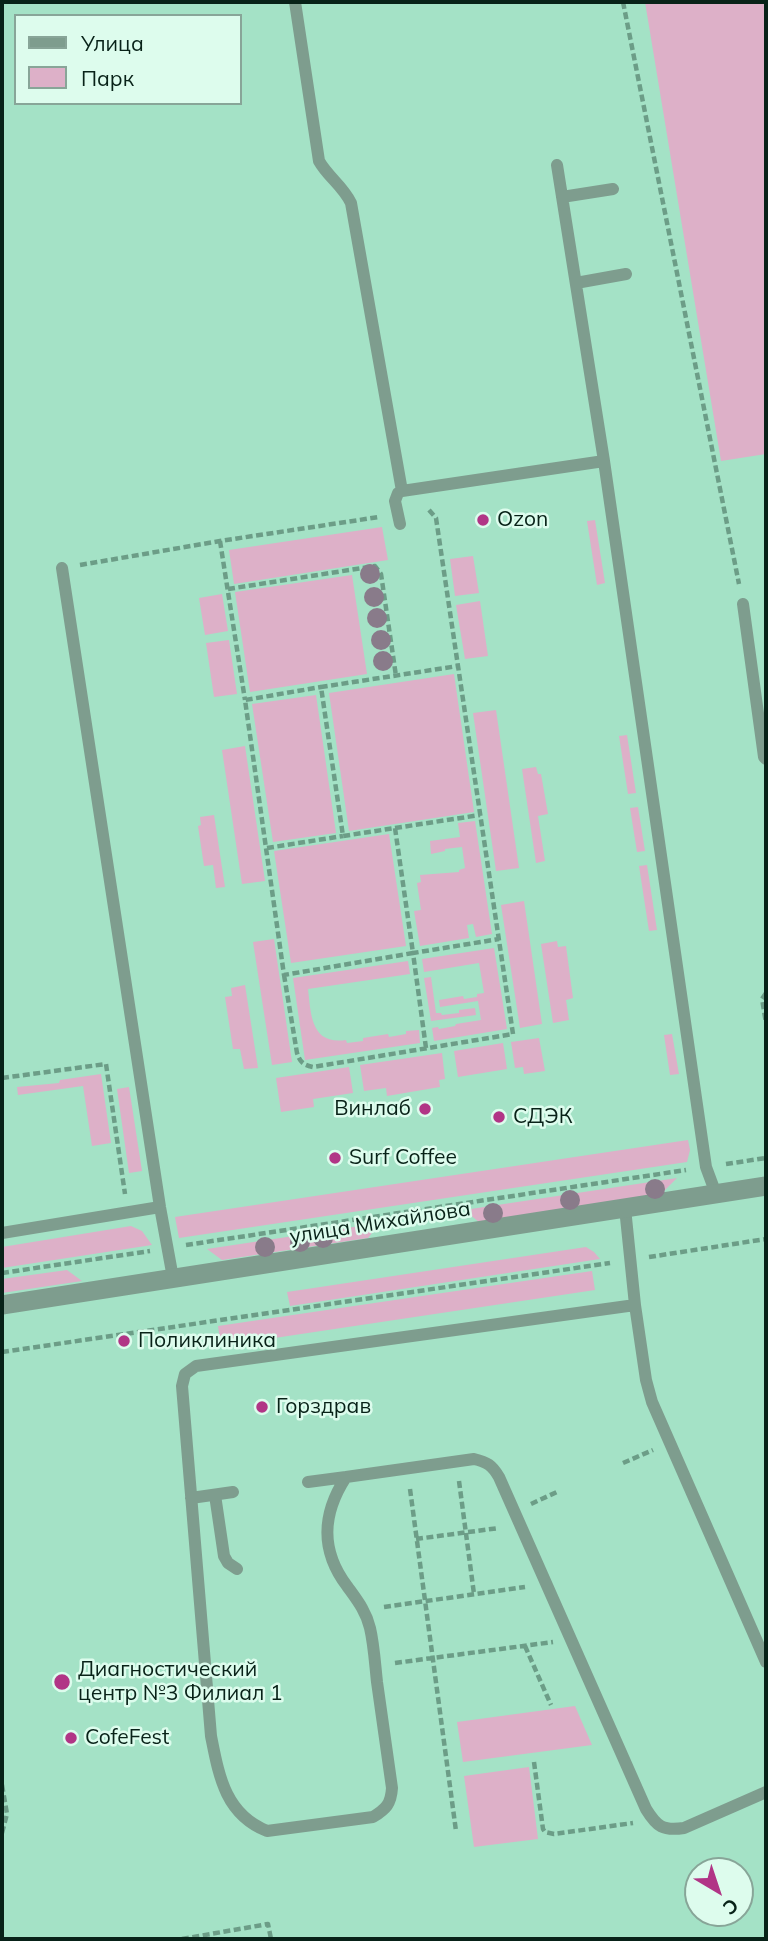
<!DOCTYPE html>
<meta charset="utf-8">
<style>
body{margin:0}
#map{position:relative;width:768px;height:1941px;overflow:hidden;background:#a4e2c6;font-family:Mulish,sans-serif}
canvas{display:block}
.frame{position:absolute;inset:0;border:4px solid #082218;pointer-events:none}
.legend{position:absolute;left:14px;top:14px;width:228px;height:91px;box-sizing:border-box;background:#ddfced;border:2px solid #88a598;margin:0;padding:9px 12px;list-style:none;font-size:21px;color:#082218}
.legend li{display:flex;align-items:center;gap:14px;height:35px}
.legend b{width:35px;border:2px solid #88a598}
.north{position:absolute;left:684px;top:1857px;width:70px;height:70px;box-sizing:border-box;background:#ddfced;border:2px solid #88a598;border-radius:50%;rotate:141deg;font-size:19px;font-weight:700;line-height:28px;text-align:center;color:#082218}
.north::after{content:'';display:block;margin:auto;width:24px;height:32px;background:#b13586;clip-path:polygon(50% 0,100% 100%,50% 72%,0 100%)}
</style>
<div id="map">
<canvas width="768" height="1941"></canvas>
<div class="frame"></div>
<ul class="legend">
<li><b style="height:9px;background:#7e9d8e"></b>Улица</li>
<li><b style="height:19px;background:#ddb0c8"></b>Парк</li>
</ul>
<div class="north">С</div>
</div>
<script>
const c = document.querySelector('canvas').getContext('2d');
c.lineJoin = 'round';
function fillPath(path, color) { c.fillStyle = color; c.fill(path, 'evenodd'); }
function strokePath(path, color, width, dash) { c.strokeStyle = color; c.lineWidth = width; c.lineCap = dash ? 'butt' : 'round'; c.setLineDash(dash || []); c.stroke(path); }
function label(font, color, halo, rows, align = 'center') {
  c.font = font + ' Mulish,sans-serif'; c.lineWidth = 5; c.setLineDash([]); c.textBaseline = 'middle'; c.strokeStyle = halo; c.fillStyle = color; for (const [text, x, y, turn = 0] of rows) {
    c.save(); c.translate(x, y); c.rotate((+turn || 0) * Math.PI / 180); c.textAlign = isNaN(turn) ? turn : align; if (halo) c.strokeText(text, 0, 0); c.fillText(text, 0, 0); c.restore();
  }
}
fillPath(new Path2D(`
 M645 2H766V454L721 461Z
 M595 520 605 583 597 585 587 521Z
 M382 527 388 560 234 584 229 550Z
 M473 556 479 593 455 596 450 559Z
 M352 575 367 674 250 692 235 592Z
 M222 594 228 631 205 635 199 598Z
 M480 601 488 656 465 659 456 605Z
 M229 640 237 694 214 697 206 643Z
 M454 674 474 812 349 831 329 693Z
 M316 695 336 833 273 842 252 704Z
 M496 710 519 868 496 871 473 713Z
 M627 735 636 793 628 794 619 736Z
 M245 746 265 881 242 884 222 750Z
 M536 767 538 774H541L548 814 538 816 545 861 536 863 522 769Z
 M638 807 645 851 637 852 630 808Z
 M214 815 225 887 216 888 213 865 204 866 198 826 201 825 200 817Z
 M475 821 492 934 476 937 473 924 467 925 469 938 420 946 414 911 421 910 417 883 421 882 420 875 459 872V870L465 868 462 847 445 849V851L431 854 430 841 460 837 458 823Z
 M389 834 406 946 291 963 274 851Z
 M647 865 657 930 649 931 639 866Z
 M524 901 542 1024 520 1028 501 905Z
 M274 939 292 1062 272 1065 253 942Z
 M557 941 558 947 566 946 573 998 566 1000 569 1020 553 1023 541 944Z
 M494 948 507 1029 434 1041 432 1028 438 1027 439 1029 455 1026 456 1024 481 1020 478 1001 440 1007 439 1000 463 996 464 999 477 997V994L484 993 479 963 424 972 422 959Z
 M408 961 410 974 308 989C311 1015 311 1045 346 1040L347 1043 363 1041V1038L388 1034 389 1037 406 1034V1031L419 1030 420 1043 305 1060 293 978Z
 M431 977 436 1013H441L442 1015 459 1013V1010L475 1008 476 1015 431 1021 424 978Z
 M245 985 258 1068 244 1069 240 1049H233L225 997 232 996 231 988Z
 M672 1034 679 1074 670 1075 664 1035Z
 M539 1038 545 1071 524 1074 523 1067 515 1068 511 1042Z
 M503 1043 507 1069 458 1077 454 1051Z
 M442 1053 445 1079 439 1080 440 1087 387 1096 386 1088 364 1091 360 1065Z
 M349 1067 353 1093 313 1099 314 1107 281 1112 276 1078Z
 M101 1074 111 1143 92 1146 83 1086 18 1095 17 1087 59 1083 60 1080Z
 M129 1087 142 1171 129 1173 117 1089Z
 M688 1140 690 1150 687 1162 179 1238 175 1217Z
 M677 1178 660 1195 479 1222 464 1210Z
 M380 1223 368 1238 222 1260 207 1249Z
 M131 1226 142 1231 152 1245 2 1268V1247Z
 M586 1247 594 1252 600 1259 290 1306 287 1292Z
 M67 1270 82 1281 2 1293V1279Z
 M592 1271 595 1290 221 1346 218 1326Z
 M575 1706 592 1745 463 1762 457 1722Z
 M529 1767 538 1839 474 1847 464 1776Z`), '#ddb0c8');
strokePath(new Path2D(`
 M623 2 739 584
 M429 510 436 518 458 666
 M220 541 245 700
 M80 565 220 541 379 517
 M228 589 375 566 381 574 396 676
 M395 828 480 815
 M267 848 343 836
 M284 975 297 1053C300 1062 303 1065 313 1067L513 1034 458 666 321 687 343 836 395 828 413 953 284 975 245 700 321 687
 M766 993 762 999 766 1023
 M426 1048 413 953 499 939
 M2 1078 106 1064 125 1194
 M726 1164 766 1158
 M186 1245 686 1170
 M649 1257 766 1239
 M2 1273 150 1251
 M2 1352 610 1263
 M623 1463 653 1450
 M459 1481 474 1594
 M410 1489 456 1831
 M531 1504 559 1491
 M416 1539 499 1528
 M384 1607 525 1587
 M525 1646 551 1705
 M395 1663 553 1642
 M534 1762 543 1829 545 1832 554 1834 633 1823
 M2 1785 7 1814 2 1833
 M182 1939 268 1924 271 1939`), '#6c9d87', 4.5, [7, 3.5]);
strokePath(new Path2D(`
 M295 2 319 161C328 177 343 186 351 203L402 491
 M557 165 604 461 706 1167 716 1194
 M562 197 613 189
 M576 283 626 274
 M400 524 395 501 398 493 402 491 604 461
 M62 568 160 1207 173 1278
 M743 604 764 757 766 759
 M625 1208 635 1305
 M2 1233 160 1207
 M308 1482 346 1477
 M215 1495 224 1556 228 1563 237 1569
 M191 1498 233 1492
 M766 1662 652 1402 646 1380 635 1305 196 1366 185 1374 182 1386 211 1736C219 1776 225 1814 267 1831L373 1817C386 1809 391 1804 392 1788 387 1753 382 1717 377 1682 375 1664 374 1645 370 1628 366 1611 357 1600 347 1586 320 1550 322 1514 346 1477L474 1459C487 1462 492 1465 499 1477L646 1809C657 1827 663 1831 684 1828L766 1792`), '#7e9d8e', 12);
strokePath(new Path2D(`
 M2 1305 766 1186`), '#7e9d8e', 19);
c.fillStyle = '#897b8a';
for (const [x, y] of [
 [370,574],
 [374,597],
 [377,618],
 [381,640],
 [383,661],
 [655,1189],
 [570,1200],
 [493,1213],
 [323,1238],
 [300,1242],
 [265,1247]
]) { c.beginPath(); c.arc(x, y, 10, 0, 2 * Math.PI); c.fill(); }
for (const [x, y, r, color] of [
 [483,520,7,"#b13586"],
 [425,1109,7,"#b13586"],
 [499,1117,7,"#b13586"],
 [335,1158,7,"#b13586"],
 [124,1341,7,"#b13586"],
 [262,1407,7,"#b13586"],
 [62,1682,9,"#b13586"],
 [71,1738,7,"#b13586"]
]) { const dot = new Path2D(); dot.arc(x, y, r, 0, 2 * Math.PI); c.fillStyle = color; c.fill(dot); strokePath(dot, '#ddfced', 2.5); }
label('21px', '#082218', '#ddfced', [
 ["Ozon",497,520],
 ["Винлаб",411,1109,"right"],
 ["СДЭК",513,1117],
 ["Surf Coffee",349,1158],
 ["Поликлиника",138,1341],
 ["Горздрав",276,1407],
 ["Диагностический",78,1670],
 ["центр №3 Филиал 1",78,1694],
 ["CofeFest",85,1738]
], 'left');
label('21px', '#082218', '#ddfced', [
 ["улица Михайлова",380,1223,-9]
]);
</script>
